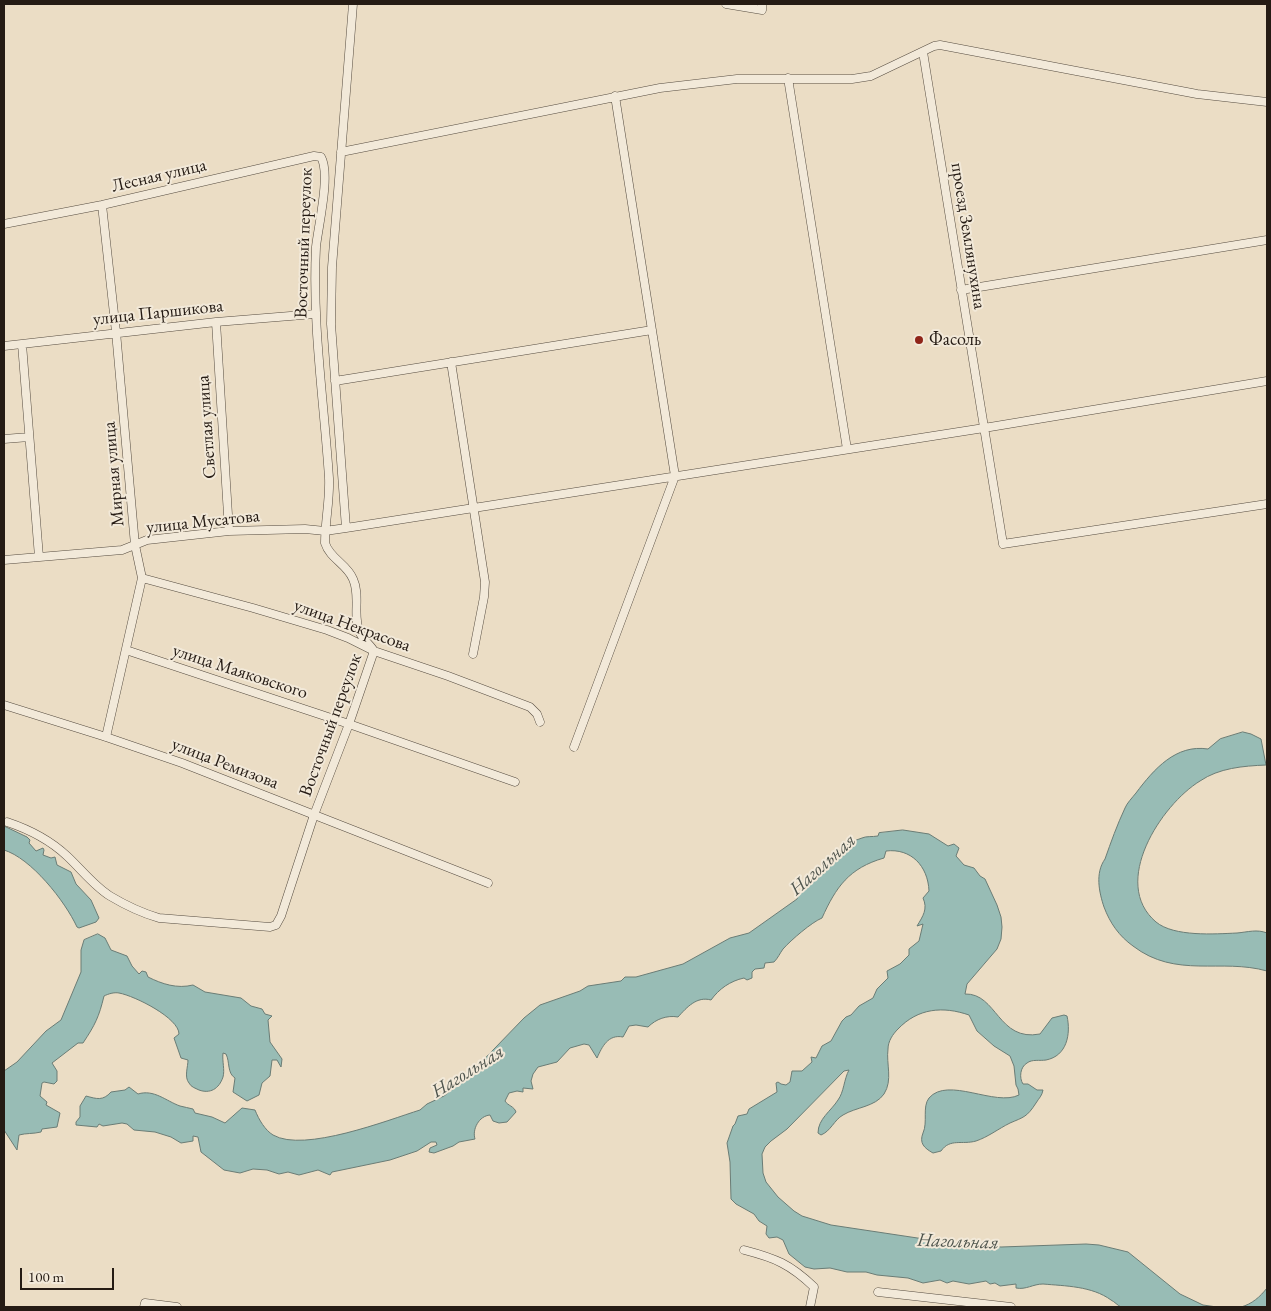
<!DOCTYPE html>
<meta charset="utf-8">
<style>
body{margin:0}
#map{position:relative;width:1271px;height:1311px;overflow:hidden;background:#ebddc5;font-family:"EB Garamond",serif}
canvas{display:block}
.frame{position:absolute;inset:0;border:5px solid #251b14;pointer-events:none}
.scale{position:absolute;left:20px;top:1268px;width:94px;height:22px;box-sizing:border-box;border:2px solid #251b14;border-top:0;padding-left:6px;font-size:15px;line-height:18px;white-space:nowrap;color:#251b14;-webkit-text-stroke:4px #f2e9d9;paint-order:stroke}
</style>
<div id="map">
<canvas width="1271" height="1311"></canvas>
<div class="frame"></div>
<div class="scale">100 m</div>
</div>
<script>
const c = document.querySelector('canvas').getContext('2d');
c.lineJoin = 'round';
function fillPath(path, color) { c.fillStyle = color; c.fill(path, 'evenodd'); }
function strokePath(path, color, width, dash) { c.strokeStyle = color; c.lineWidth = width; c.lineCap = dash ? 'butt' : 'round'; c.setLineDash(dash || []); c.stroke(path); }
function label(font, color, halo, rows, align = 'center') {
  c.font = font + ' "EB Garamond",serif'; c.lineWidth = 4; c.setLineDash([]); c.textBaseline = 'middle'; c.strokeStyle = halo; c.fillStyle = color; for (const [text, x, y, turn = 0] of rows) {
    c.save(); c.translate(x, y); c.rotate((+turn || 0) * Math.PI / 180); c.textAlign = isNaN(turn) ? turn : align; if (halo) c.strokeText(text, 0, 0); c.fillText(text, 0, 0); c.restore();
  }
}
const water = new Path2D(`
 M1243 732 1251 734 1261 739 1266 765C1243 766 1219 768 1200 781 1161 805 1110 883 1156 922 1174 937 1215 934 1237 933 1248 932 1257 929 1267 933V971C1221 958 1176 979 1133 946 1119 936 1110 923 1104 907 1099 892 1095 873 1105 859 1111 842 1117 825 1125 808 1127 803 1132 798 1136 793 1154 769 1176 744 1208 749L1220 739Z
 M4 826 27 837 30 840 29 843 36 851 43 848 44 850 43 855 51 858 55 857 57 865 71 872 76 884 91 900 99 918 96 922 79 928 77 927C65 901 31 858 4 850Z
 M903 830 929 834 948 846 954 844 959 848 956 856 964 865 974 868 980 876 985 879 997 905 1001 917 1002 927 1001 939 997 949 967 984 965 994C997 993 998 1042 1040 1034L1052 1018 1064 1015 1067 1016C1071 1034 1067 1056 1046 1060 1040 1061 1032 1059 1027 1063 1020 1067 1019 1078 1023 1084H1028L1037 1090H1043C1042 1096 1039 1098 1036 1103 1027 1117 1024 1117 1010 1123 998 1129 988 1137 976 1141 962 1145 950 1138 941 1151L933 1153C924 1148 919 1143 923 1133 928 1122 922 1107 929 1098 948 1076 995 1107 1019 1095L1018 1089 1016 1085 1014 1066 1010 1056 994 1046 977 1031 969 1015C943 1006 918 1008 898 1029 893 1034 888 1041 888 1049 886 1064 893 1080 884 1094 875 1107 856 1107 843 1115 834 1120 831 1131 821 1135L818 1133C818 1119 831 1111 838 1100 844 1092 844 1079 849 1070L844 1071 787 1129 771 1141 765 1147 762 1154 763 1173 766 1182 778 1197 794 1211 802 1216 831 1225 944 1242 1001 1247 1086 1244 1099 1245 1128 1252 1180 1294 1203 1305 1217 1307H1121C1117 1305 1115 1302 1111 1300 1092 1286 1065 1286 1043 1284 1033 1284 1026 1290 1016 1288V1284L1000 1286 995 1283 990 1284 986 1281 969 1284 953 1281 947 1283 940 1280 923 1283 908 1278 877 1275 866 1272H847L830 1268 814 1269 805 1267 789 1254 783 1240 777 1237 769 1238 766 1234 767 1226 759 1221 754 1214 736 1204 731 1199 730 1162 727 1143 733 1126 735 1124 738 1116 747 1114 749 1109 777 1092 776 1083 778 1082 781 1084 786 1085 790 1082 792 1071H802L812 1062 811 1057 816 1058 822 1046 831 1041 842 1021 846 1017 851 1015 859 1006 873 998 877 989 888 978 887 971 900 964 909 955V949L919 941 923 924 917 926C923 916 928 909 923 898L929 891C928 866 911 848 886 851L884 858C849 868 836 887 822 918 812 922 791 940 783 949 780 953 778 958 774 962L765 963 764 968 755 969 752 972V978L747 980 744 978C730 981 719 989 711 1000 697 996 687 1007 678 1017 667 1015 656 1019 648 1027L636 1025 629 1026 623 1037C608 1034 602 1047 597 1058L589 1045 584 1044 570 1048 557 1062 538 1067 533 1074 531 1081 533 1089 523 1088V1092L517 1091 509 1093 505 1101C508 1106 514 1106 516 1112L507 1122 499 1123 493 1121 490 1115C479 1116 472 1129 475 1139L459 1142 453 1146 434 1153 429 1152 430 1148 437 1145 436 1142H431L417 1151 390 1160 332 1172 330 1175 318 1170 299 1175 288 1172 279 1174 267 1170 253 1169 240 1173 224 1170 201 1152 198 1137 193 1136V1141L181 1143 171 1137 155 1132 134 1130 127 1124 122 1123 103 1126 99 1124 97 1127 76 1125V1122L80 1117V1106L86 1096C97 1099 103 1101 111 1092L125 1090 129 1087 138 1094C154 1089 166 1101 180 1106 184 1107 189 1108 193 1109L195 1113 212 1117 225 1123 242 1108 255 1110C259 1120 265 1130 273 1135 304 1153 388 1120 420 1110L427 1104 444 1096 465 1079 524 1018 540 1005 580 991 588 986 621 981 625 977H636L683 964 730 938 749 933 797 899C800 884 811 885 819 873 830 859 844 843 862 838 866 836 872 837 878 836L879 833Z
 M98 934 105 938 111 950 127 956 132 966 139 974 142 971 146 972 148 977C162 984 177 989 193 985L205 992 241 998 251 1006 262 1009 265 1014 272 1016 268 1020 270 1042 282 1059 281 1067 277 1060H272L270 1076 262 1083 259 1095 247 1101 233 1092 235 1078C227 1073 230 1062 226 1054L223 1053C222 1061 225 1070 223 1077 219 1089 210 1094 199 1090 195 1088 191 1087 189 1083 184 1077 188 1067 188 1060L181 1058 174 1038 179 1034C179 1018 135 996 119 993 114 992 108 994 104 996 99 1017 95 1025 83 1043H78L52 1063 57 1071V1081L54 1084 44 1082 42 1083 40 1096 47 1102 46 1105 60 1113 57 1127 42 1129 41 1132C33 1134 26 1133 19 1135L17 1150 4 1130V1071L17 1062 46 1031 61 1020 81 972V950L84 940Z
 M1267 1288V1307H1241C1252 1304 1260 1297 1267 1288Z`);
fillPath(water, '#98bcb5');
strokePath(water, '#6a7c75', 1);
const street = new Path2D(`
 M726 4 762 10V4
 M923 52 1003 544 1267 504
 M788 78 847 449
 M341 152 660 88 737 79H852L871 76 934 46 940 45 1197 94 1267 102
 M102 205 116 332 135 545 142 578 106 737
 M4 224 102 205 314 156 321 157C331 174 318 227 316 247 312 325 324 401 329 478 330 500 325 521 325 543 330 559 347 564 353 579 361 596 352 617 360 633 363 640 370 644 374 651L349 724 314 815 281 916 276 925 270 927 159 918C142 913 125 905 110 896 94 886 81 869 67 856 51 841 28 829 7 822
 M961 290 1267 240
 M216 322 229 531
 M22 344 39 557
 M4 346 216 322 315 314
 M451 362 485 582 484 597 473 654
 M335 381 652 330
 M4 439 29 437
 M346 528 331 324 332 267 353 4
 M4 560 122 550 147 540 229 531 305 529 325 531 346 528 984 428 1267 381
 M142 578 253 608 327 630 348 638 374 651 448 676 530 707 537 714 540 722
 M126 650 349 724 515 782
 M4 705 106 737 182 763 488 883
 M574 747 675 476 615 96
 M744 1250C775 1258 790 1264 814 1287L810 1307
 M878 1292 1011 1307
 M144 1307 145 1303 177 1307`);
strokePath(street, '#564c40', 9);
strokePath(street, '#f2e9d9', 8);
for (const [x, y, r, color] of [
 [919,340,5,"#8f2418"]
]) { const dot = new Path2D(); dot.arc(x, y, r, 0, 2 * Math.PI); c.fillStyle = color; c.fill(dot); strokePath(dot, '#f2e9d9', 2); }
label('18px', '#251b14', '#f2e9d9', [
 ["Лесная улица",159,176,-13],
 ["проезд Землянухина",968,236,81],
 ["Восточный переулок",304,243,-88],
 ["улица Паршикова",158,313,-6],
 ["Светлая улица",207,427,-94],
 ["Мирная улица",114,474,-95],
 ["улица Мусатова",203,522,-6],
 ["улица Некрасова",352,626,20],
 ["улица Маяковского",240,672,18],
 ["Восточный переулок",331,725,-70],
 ["улица Ремизова",225,764,21]
]);
label('18px', '#251b14', '#f2e9d9', [
 ["Фасоль",929,340]
], 'left');
label('italic 19px', '#4d534c', '#f2e9d9', [
 ["Нагольная",823,865,-42],
 ["Нагольная",468,1072,-32],
 ["Нагольная",958,1242,2]
]);
</script>
